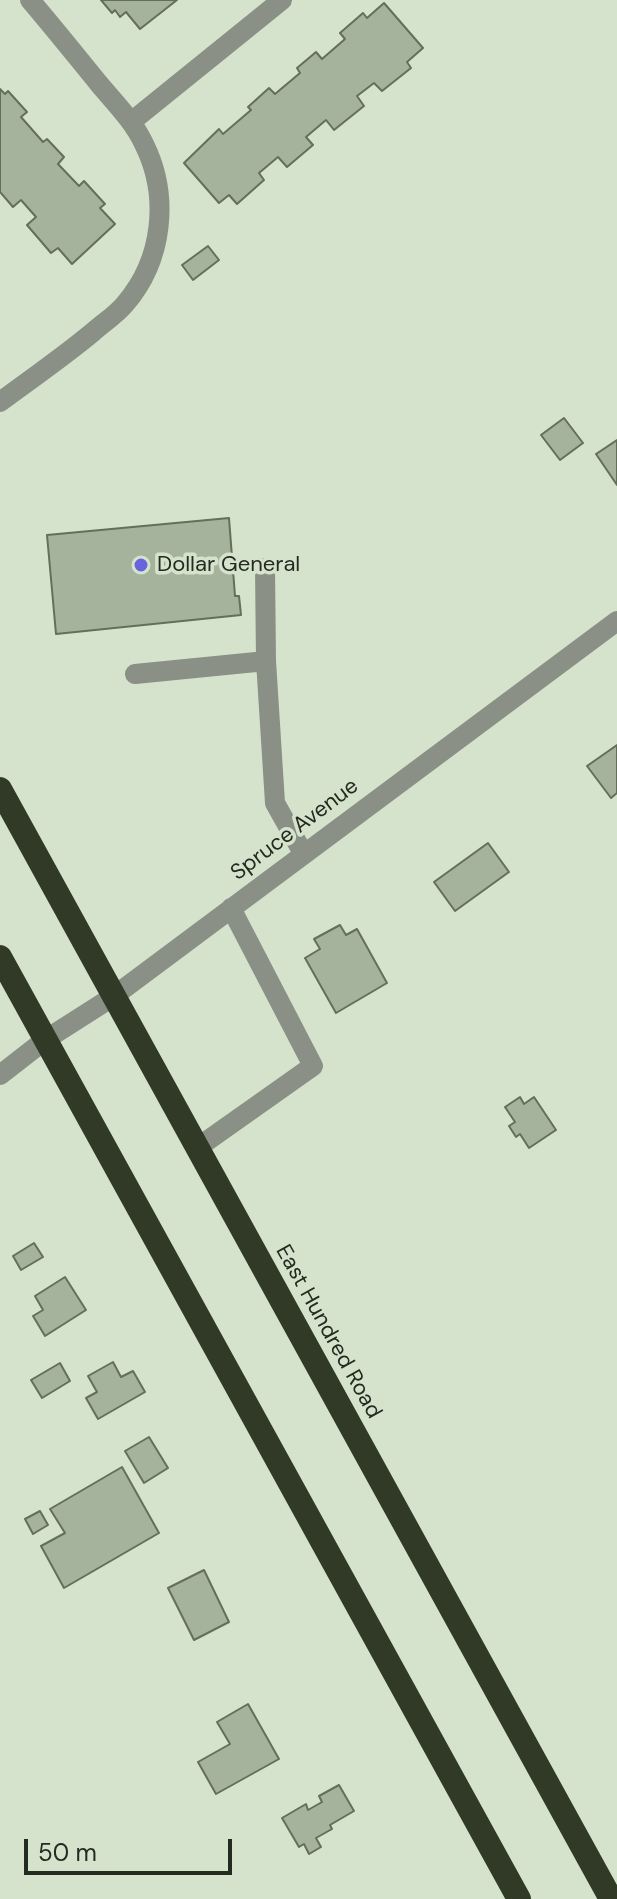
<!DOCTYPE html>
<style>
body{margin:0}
#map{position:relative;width:617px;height:1899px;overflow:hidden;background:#d6e3cc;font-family:"DM Sans",sans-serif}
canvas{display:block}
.scale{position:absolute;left:24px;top:1839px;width:208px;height:36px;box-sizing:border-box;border:4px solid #252a21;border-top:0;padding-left:10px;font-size:24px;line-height:28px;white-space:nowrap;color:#252a21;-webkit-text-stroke:6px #d6e3cc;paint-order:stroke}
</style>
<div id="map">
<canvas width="617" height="1899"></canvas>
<div class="scale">50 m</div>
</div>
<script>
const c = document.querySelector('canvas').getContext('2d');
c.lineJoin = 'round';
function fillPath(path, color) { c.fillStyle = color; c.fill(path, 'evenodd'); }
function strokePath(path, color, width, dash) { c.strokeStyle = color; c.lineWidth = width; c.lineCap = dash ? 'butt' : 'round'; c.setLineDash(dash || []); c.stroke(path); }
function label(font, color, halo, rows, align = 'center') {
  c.font = font + ' "DM Sans",sans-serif'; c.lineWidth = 7; c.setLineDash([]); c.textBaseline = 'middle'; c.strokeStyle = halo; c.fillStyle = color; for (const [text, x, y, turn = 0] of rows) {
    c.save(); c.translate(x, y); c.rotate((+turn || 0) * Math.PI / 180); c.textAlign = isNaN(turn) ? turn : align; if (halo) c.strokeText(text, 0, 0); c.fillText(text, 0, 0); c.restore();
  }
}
const building = new Path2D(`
 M101 0H177L140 29 126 12 120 17 115 10 112 13Z
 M384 3 423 48 407 62 411 68 382 91 374 83 357 96 364 106 334 130 326 120 306 137 313 145 287 167 278 157 259 173 264 180 237 204 229 195 219 203 184 163 219 129 223 134 251 110 248 107 269 88 275 94 300 73 297 68 316 52 322 59 345 39 340 33 363 13 367 18Z
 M0 89 5 94 8 91 27 112 21 117 43 142 47 139 64 157 58 164 79 186 84 181 105 204 100 208 115 224 72 264 58 248 51 253 27 225 36 217 21 200 13 207 0 192Z
 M208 246 219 260 193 280 182 265Z
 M564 418 583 443 560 460 541 435Z
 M617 440V485L596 454Z
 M229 518 235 596H239L241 615 56 634 47 535Z
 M617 745V793L611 798 587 766Z
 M488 843 509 872 455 911 434 882Z
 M340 925 346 935 357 929 387 983 336 1013 305 958 320 949 314 939Z
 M520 1097 524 1104 534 1097 556 1130 529 1148 520 1134 516 1137 509 1126 515 1122 505 1107Z
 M34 1243 43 1257 21 1270 13 1256Z
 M65 1277 86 1310 45 1336 33 1316 43 1310 35 1296Z
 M113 1362 121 1377 133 1371 145 1392 98 1419 86 1398 97 1392 88 1376Z
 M60 1363 70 1381 42 1398 31 1380Z
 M149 1437 168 1468 144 1483 125 1451Z
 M122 1467 159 1533 64 1588 41 1546 65 1533 50 1509Z
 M40 1511 48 1525 33 1534 25 1519Z
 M204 1570 229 1622 194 1640 168 1588Z
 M248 1704 279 1759 216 1794 198 1762 230 1744 217 1722Z
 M339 1785 354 1811 330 1825 332 1829 316 1838 321 1847 309 1854 304 1844 299 1847 282 1818 306 1804 308 1810 322 1802 319 1796Z`);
fillPath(building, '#a6b39c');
strokePath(building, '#646f5a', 2);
strokePath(new Path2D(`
 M131 122 282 0
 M0 402C31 379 63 357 93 332 103 323 116 315 125 304 163 260 170 196 144 144 134 122 116 104 100 85 77 57 54 28 30 0
 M265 568 266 661 275 803 303 853
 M135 674 266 661
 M0 1075 45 1040 114 996 617 621
 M197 1148 313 1066 231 908`), '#8a9086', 20);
strokePath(new Path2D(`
 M0 789 611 1899
 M0 957 519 1899`), '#303a27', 24);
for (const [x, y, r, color] of [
 [141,565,8,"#6964dd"]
]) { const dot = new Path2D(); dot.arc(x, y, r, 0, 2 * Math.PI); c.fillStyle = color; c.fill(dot); strokePath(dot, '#d6e3cc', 3); }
label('22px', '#252a21', '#d6e3cc', [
 ["Dollar General",157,565]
], 'left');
label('22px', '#252a21', '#d6e3cc', [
 ["Spruce Avenue",295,830,-37],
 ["East Hundred Road",328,1332,61]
]);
</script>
